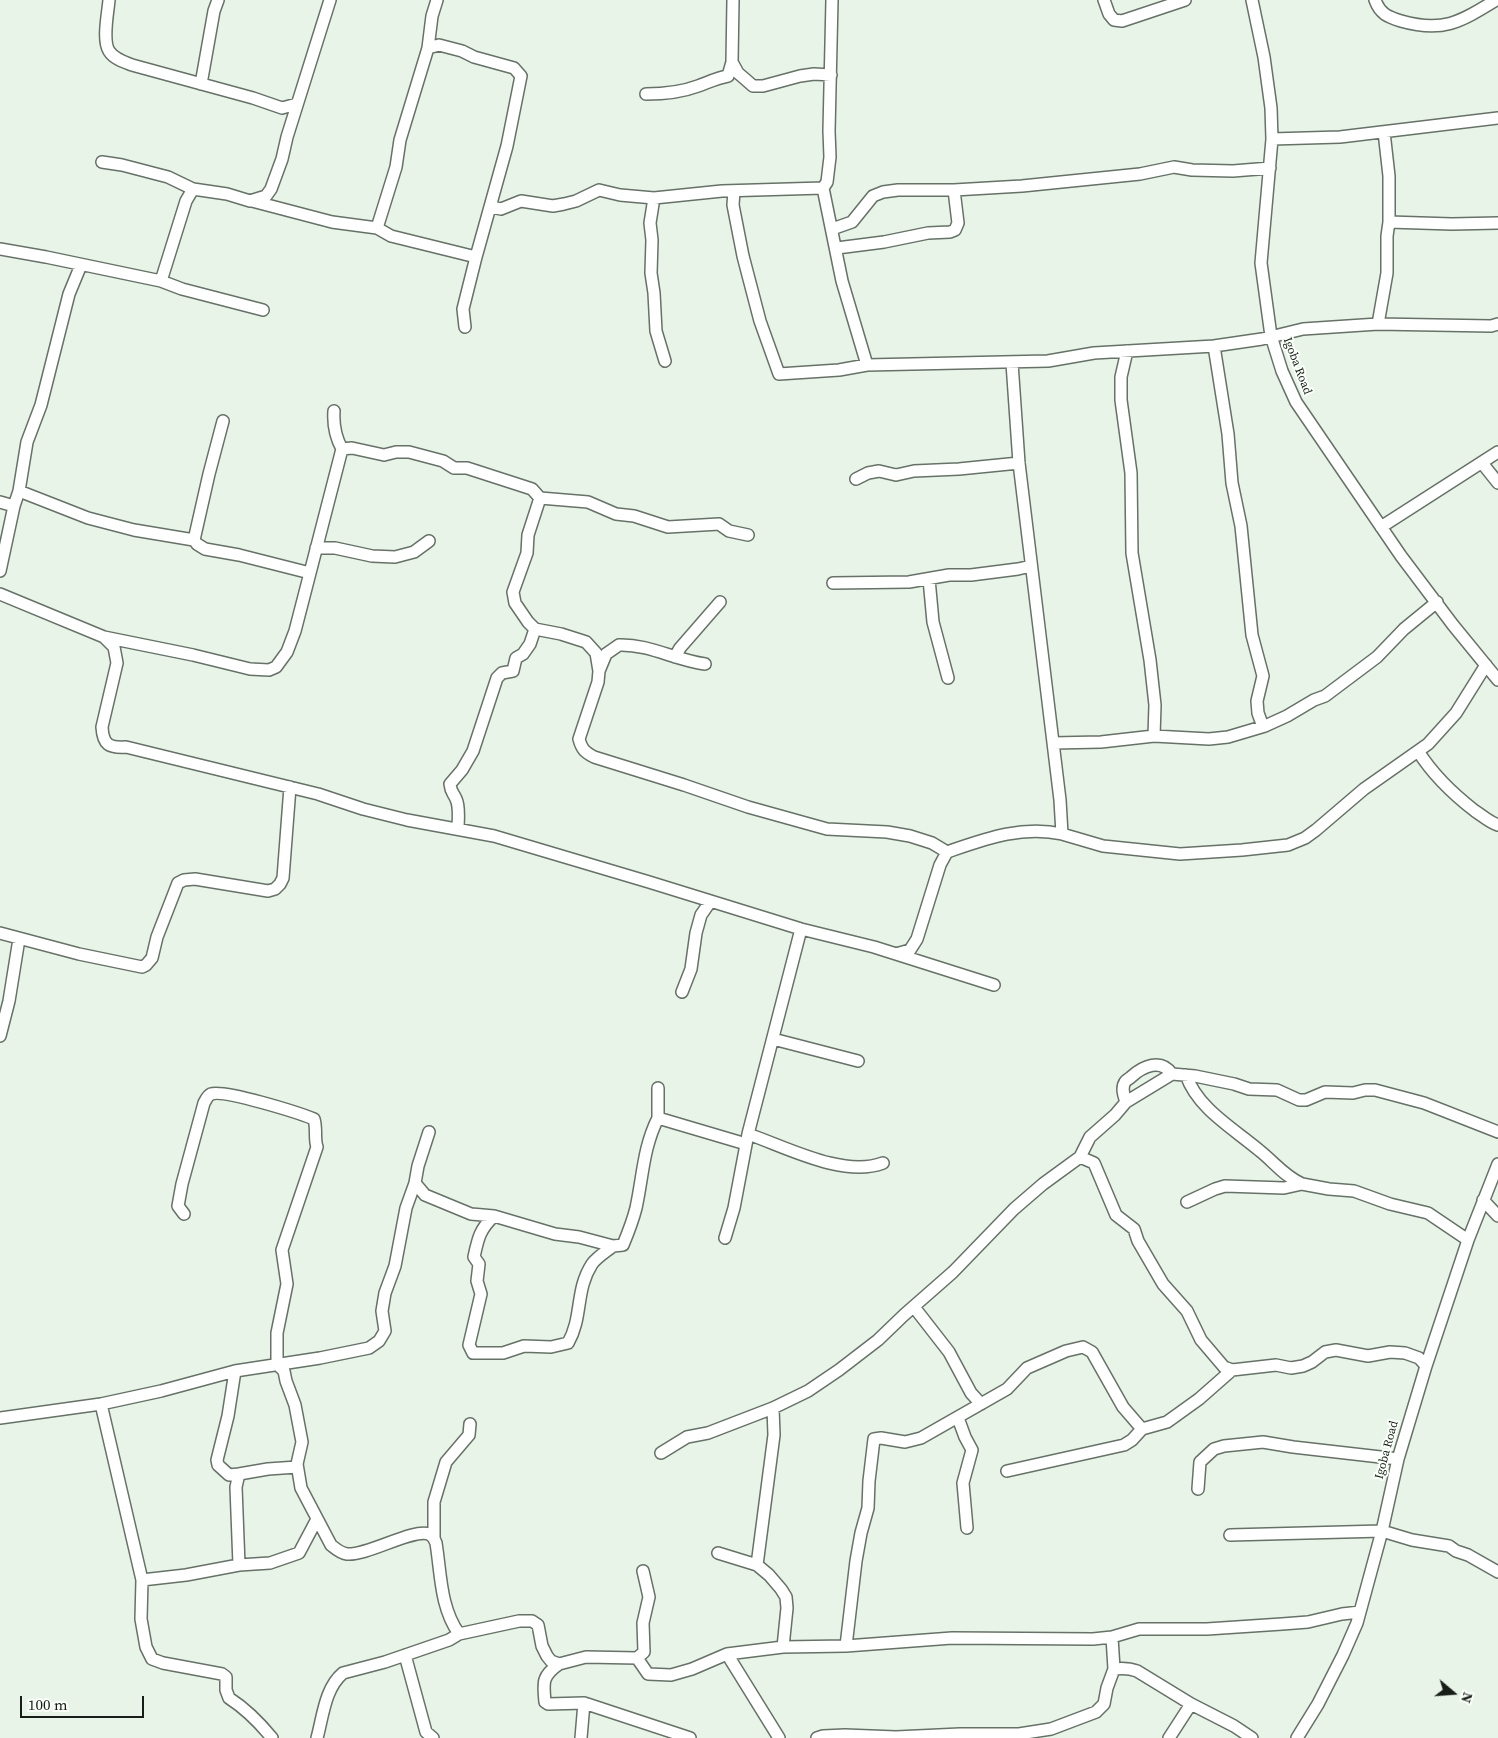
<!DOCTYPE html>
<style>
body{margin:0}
#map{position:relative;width:1498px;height:1738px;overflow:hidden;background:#e8f4e8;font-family:"Source Serif 4",serif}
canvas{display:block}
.north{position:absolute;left:1428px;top:1668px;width:50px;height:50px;-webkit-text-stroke:4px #fafffa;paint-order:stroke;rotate:108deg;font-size:14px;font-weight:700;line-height:20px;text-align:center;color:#181d18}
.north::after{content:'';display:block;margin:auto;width:18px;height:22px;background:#181d18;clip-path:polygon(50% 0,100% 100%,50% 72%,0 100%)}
.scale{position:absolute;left:20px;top:1696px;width:124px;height:22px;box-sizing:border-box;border:2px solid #181d18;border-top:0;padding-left:6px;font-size:15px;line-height:18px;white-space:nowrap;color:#181d18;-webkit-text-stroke:4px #fafffa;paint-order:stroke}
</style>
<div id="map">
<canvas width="1498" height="1738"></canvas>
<div class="north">N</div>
<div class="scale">100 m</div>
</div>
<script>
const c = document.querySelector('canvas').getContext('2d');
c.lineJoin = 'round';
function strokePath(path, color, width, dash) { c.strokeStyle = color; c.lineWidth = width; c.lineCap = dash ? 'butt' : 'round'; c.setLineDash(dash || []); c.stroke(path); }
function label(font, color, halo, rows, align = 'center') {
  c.font = font + ' "Source Serif 4",serif'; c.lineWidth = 4; c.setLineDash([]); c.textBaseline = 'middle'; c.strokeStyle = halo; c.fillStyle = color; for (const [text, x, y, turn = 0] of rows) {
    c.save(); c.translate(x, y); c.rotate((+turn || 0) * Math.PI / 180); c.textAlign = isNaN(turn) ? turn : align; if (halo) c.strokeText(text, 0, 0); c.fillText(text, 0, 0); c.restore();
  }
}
const minor = new Path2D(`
 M109 0C108 13 102 40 109 51 114 59 124 62 132 65L253 98 282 108 297 104
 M733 0 732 62 738 73 745 79 753 86H763L800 76 814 74 831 75
 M832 0 829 131 830 157 827 182 823 188 842 281 867 365
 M1104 0 1109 14 1114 20 1122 21 1185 0
 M1252 0 1264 57 1271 108 1272 139 1261 263 1271 336 1282 371 1296 402 1401 556 1453 625 1498 680
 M1375 0C1380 14 1388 17 1401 21 1443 33 1460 22 1496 0
 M428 48 439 45 462 51 474 57 514 68 521 76 507 146 476 257
 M201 84 214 11 218 0
 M646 94C663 94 682 92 698 86 709 82 717 78 728 76L732 62
 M1272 139 1340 137 1498 118
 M102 162 122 165 168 177 193 189 227 194 250 201 266 196 271 189 282 159 287 137 330 0
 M734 191 733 205 743 256 760 321 779 374 839 370 867 365 1048 361 1094 353 1214 346 1262 339 1303 329 1378 324 1491 326 1498 324
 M654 198 650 223 652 240 651 273 654 293 656 331 665 361
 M252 201 332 222 377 228 396 167 400 140 428 48 432 16 437 0
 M491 207 501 209 521 201 553 206 564 204 576 201 599 190 620 195 654 198 722 191 823 188
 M1389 222 1452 224 1498 223
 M377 228 391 236 476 257 463 309 465 327
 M832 229 852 222 873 196 883 192 898 190H954L1022 186 1140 174 1174 167 1192 170 1233 171 1270 168
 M837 248 884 242 928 233 950 232 955 230 958 223 954 190
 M0 249 46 257 161 281 182 289 263 310
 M161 281 186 201 193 189
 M1378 324 1387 273V236L1389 222V176L1384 132
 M1214 346 1228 434 1232 483 1241 526 1252 635 1263 676 1257 701 1258 713 1262 724 1265 726
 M1127 351 1121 377V400L1131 473 1132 553 1150 660 1155 705 1154 736
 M223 421 209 474 194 540 197 544 205 549 239 555 310 573
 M342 449 352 448 384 455 396 452H409L443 461 454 468H467L532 489 540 498 588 502 616 514 634 516 668 527 719 524 729 531 748 535
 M1482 463 1498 483
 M856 479 868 473 879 471 896 475 914 471 959 469 1019 463
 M19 491 88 518 134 530 194 540
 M540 498 528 535 527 553 513 592 515 603 528 622 535 629 561 634 586 642 596 653 599 671 598 682 579 739C582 750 585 752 594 757L684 785 748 807 827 829 887 832 910 836 932 843 947 852
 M0 502 14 506
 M1381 527 1498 452
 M316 548H335L372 556 395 557 414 552 429 541
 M0 571 14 506 19 491 27 442 41 405 69 294 81 265
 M929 579 933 622 948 678
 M833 583 909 582 949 575H971L1018 569 1031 566
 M0 594 104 637 193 655 250 669 269 670 276 667 287 652 295 631 342 449C335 436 333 425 334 411
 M104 637 114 647 117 663 102 727C103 745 109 748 126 747L318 794 363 809 407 820 494 836 649 882 801 929 874 947 994 985
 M675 657 680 648 720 602
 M599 671 606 654 619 645C649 644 675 660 705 664
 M1053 743 1101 742 1154 736 1209 739 1228 737 1265 726 1287 716 1314 700 1325 696 1377 657 1404 629 1437 602
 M1418 751C1433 775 1453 794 1475 811 1483 816 1489 822 1498 825
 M458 829C458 820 460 807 456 799 453 792 451 793 450 784L462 770 473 751 497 678 502 673 513 671 516 658 523 654 530 644 535 629
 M1062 834 1103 846 1180 854 1242 850 1288 845 1305 838 1316 830 1364 789 1428 744 1456 713 1486 665
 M0 933 79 954 142 967 146 965 152 958 157 937 178 883 184 880 195 879 268 891 275 889 280 884 283 878 290 787
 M896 954 910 950 917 939 940 865 947 852C985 839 1022 825 1062 834L1060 800 1019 463 1012 363
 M682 992 691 969 696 933 701 915 710 902
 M0 1036 9 1001 19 939
 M773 1039 858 1061
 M1186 1075C1198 1109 1233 1128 1260 1151 1274 1162 1284 1176 1302 1184
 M1126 1102C1124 1096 1121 1088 1125 1082 1126 1080 1129 1079 1131 1077 1143 1066 1161 1058 1172 1074
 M658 1118V1088
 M429 1132 418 1166 415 1183 425 1195 471 1214 494 1216 555 1234 579 1237 613 1246 623 1245C628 1233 633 1220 636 1208 643 1176 643 1148 658 1118L746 1144
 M748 1134C786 1147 843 1178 883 1163
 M1080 1157 1094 1163 1116 1215 1134 1229 1138 1241 1163 1284 1187 1311 1201 1340 1224 1367 1232 1370 1276 1365 1291 1368 1303 1366 1312 1362 1325 1352 1336 1350 1368 1356 1390 1352 1405 1353 1419 1358 1426 1366
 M1483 1200 1498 1216
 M1187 1202 1215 1189 1225 1186 1284 1188 1302 1184 1329 1189 1354 1191 1390 1204 1428 1213 1468 1240
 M184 1214 178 1206 182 1184 204 1103C206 1100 207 1096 211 1094 224 1089 299 1113 314 1119 317 1129 314 1138 317 1147L282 1250 287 1284 277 1333V1364L284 1371 286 1381 295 1405 302 1442 297 1464 301 1488 331 1545C336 1549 340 1553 347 1554 367 1556 413 1528 429 1534 433 1536 435 1540 436 1543 441 1574 440 1607 459 1634
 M494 1216C480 1229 478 1238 474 1257L479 1264 477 1281 481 1294 469 1345 473 1353H503L524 1346 551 1347 568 1343C583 1317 575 1290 592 1264 597 1257 607 1251 613 1246
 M725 1238 734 1208 748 1134 801 929
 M914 1307 949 1352 971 1393 981 1404
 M235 1371 228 1416 217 1460 218 1465 229 1475 239 1474 236 1487 239 1565
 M101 1404 142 1580 141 1619 146 1647 152 1659 163 1663 222 1674 226 1677V1690L229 1698C246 1709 259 1722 272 1738
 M0 1418 101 1404 161 1391 235 1371 320 1358 369 1348 379 1341 385 1331 382 1311 385 1293 395 1266 406 1208 415 1183
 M958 1418 965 1437 972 1450 963 1483 967 1528
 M661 1453 687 1437 708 1433 773 1408 808 1391 839 1370 878 1340 904 1315 953 1272 1014 1209 1043 1184 1080 1157 1090 1137 1115 1115 1126 1102 1172 1074 1195 1076 1234 1084 1249 1089 1277 1090 1299 1100H1306L1325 1092 1353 1093 1365 1090H1375L1424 1103 1498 1132
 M1007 1471 1124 1445 1132 1440 1142 1429 1167 1422 1199 1399 1232 1370
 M239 1474 268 1469 297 1467
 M1198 1489 1200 1462 1214 1449 1224 1446 1263 1442 1293 1447 1398 1459
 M1230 1535 1382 1531 1412 1540 1449 1546 1456 1551 1468 1555 1498 1572
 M434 1537V1502L446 1462 469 1435 470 1424
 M718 1553 757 1565 769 1575 781 1589 786 1597 787 1608 783 1647
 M757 1565 774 1435 773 1408
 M142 1580 186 1575 239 1565 270 1563 299 1553 317 1519
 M1112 1637 1114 1669
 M846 1646 856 1561 861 1533 868 1508 869 1481 874 1439 881 1438 905 1442 921 1438 1007 1389 1027 1368 1066 1351 1083 1347 1092 1352 1123 1407 1142 1429
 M727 1654 779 1738
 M405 1655 426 1732 433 1738
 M637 1658 648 1674 671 1675 692 1669 727 1654 783 1647 846 1646 952 1638 1093 1639 1112 1637 1139 1629H1207L1282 1624 1308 1622 1342 1614 1360 1612
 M559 1664C542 1676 543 1682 545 1702L548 1704 584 1703 690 1738
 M317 1738C323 1716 325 1688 343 1673L385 1662 449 1640 459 1634 519 1621H532L538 1625 542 1646 547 1656 551 1661 559 1664 586 1657 637 1658 644 1652 643 1623 649 1597 643 1571
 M581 1738 584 1703
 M817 1738 823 1736 845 1735 896 1737 960 1734H1019L1051 1729 1096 1712 1104 1704 1107 1688 1114 1669C1122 1668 1129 1668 1137 1671L1191 1704 1234 1726 1252 1738
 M1169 1738 1191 1704
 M1297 1738 1318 1704 1343 1655 1357 1623 1382 1531 1398 1459 1426 1366 1468 1240 1498 1164`);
strokePath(minor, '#667167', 14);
strokePath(minor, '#fff', 11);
label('12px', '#181d18', '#fafffa', [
 ["Igoba Road",1297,366,69],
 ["Igoba Road",1387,1450,-75]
]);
</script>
